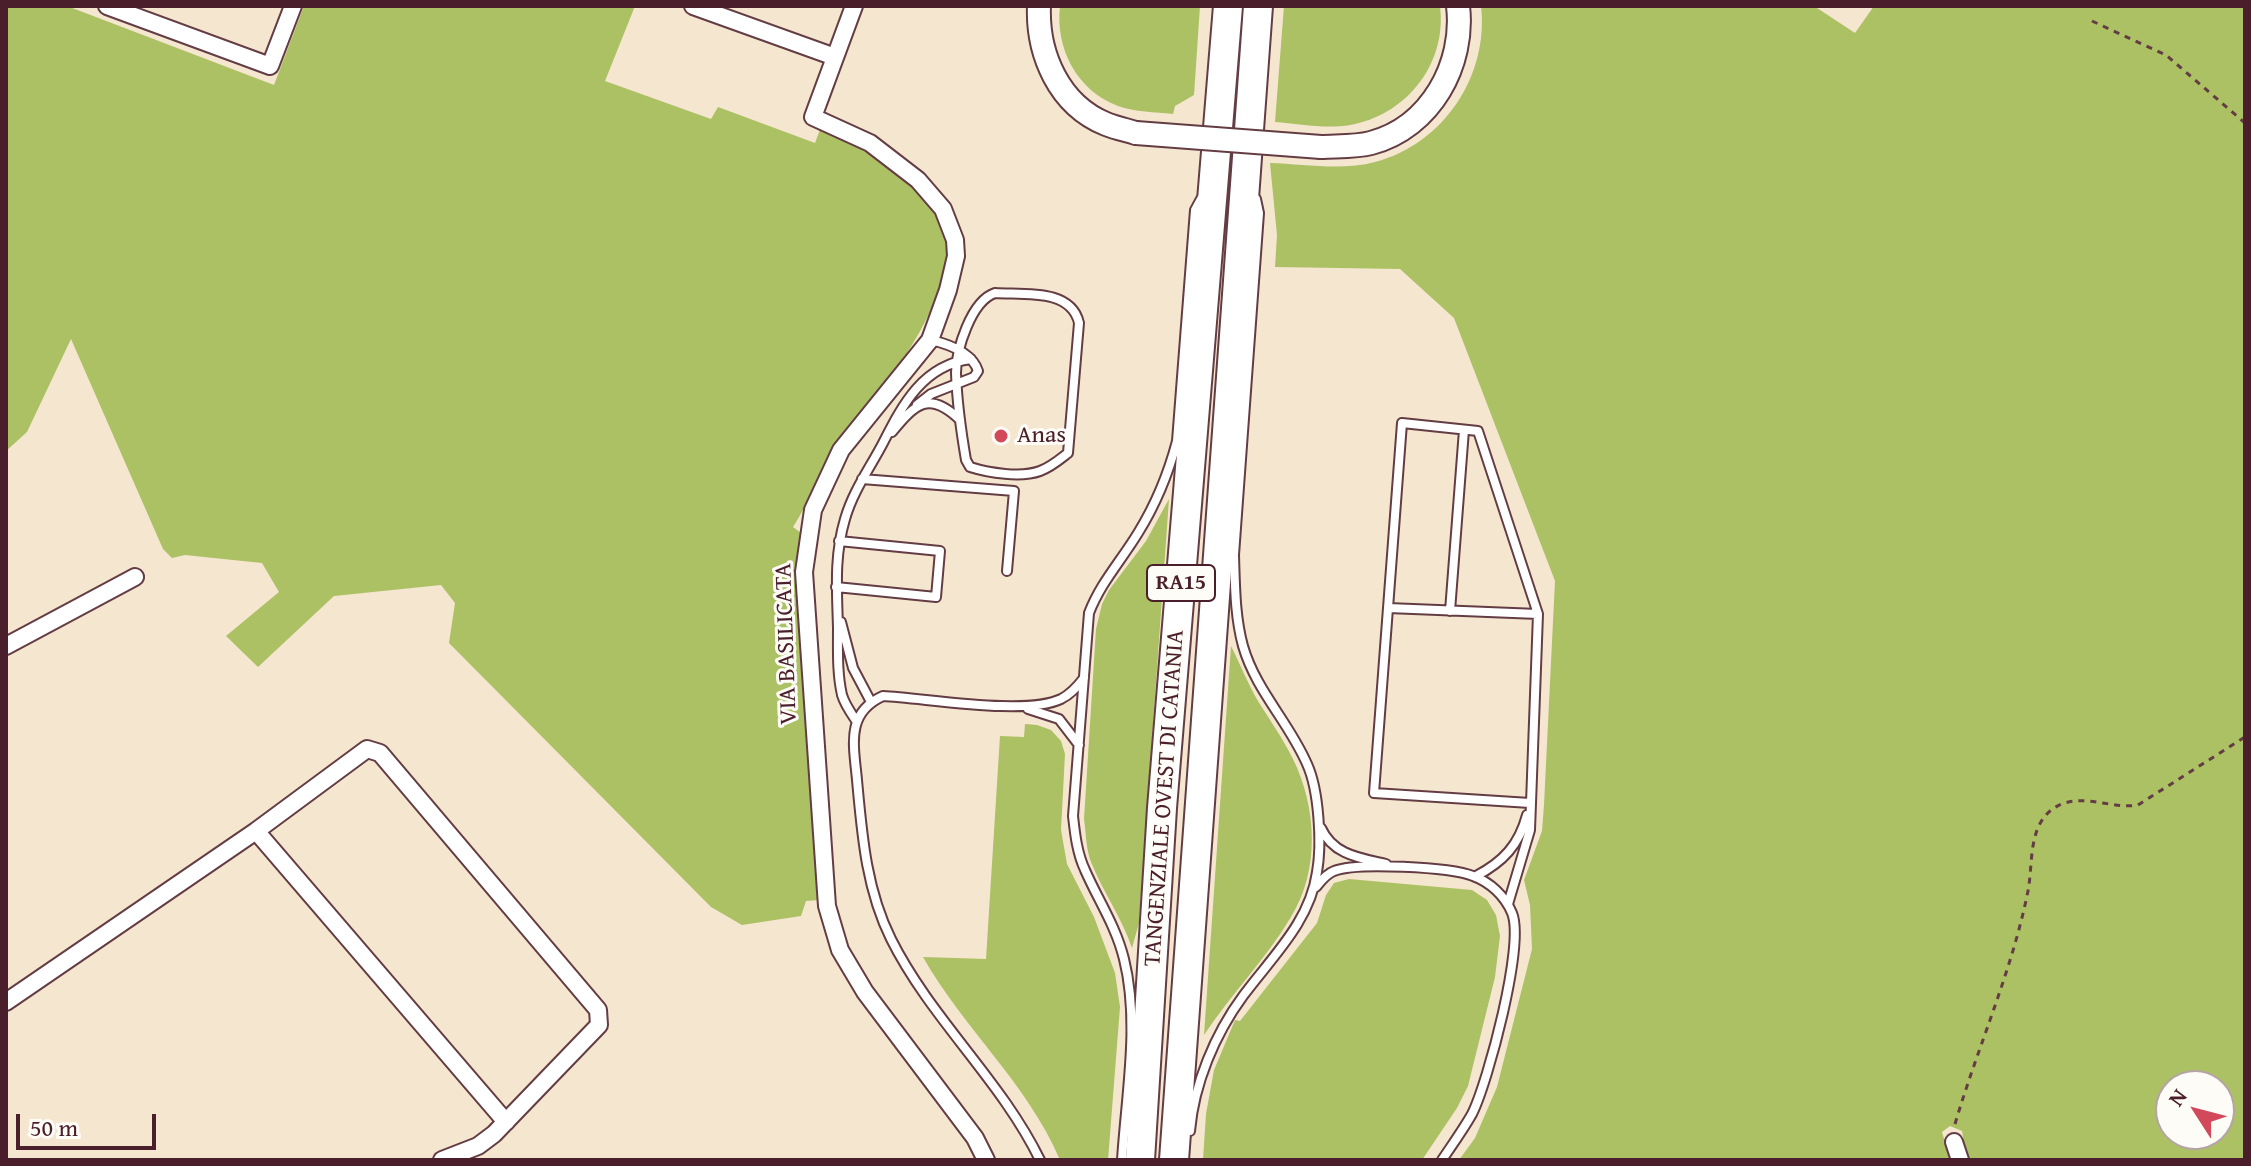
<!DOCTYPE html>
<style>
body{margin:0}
#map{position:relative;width:2251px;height:1166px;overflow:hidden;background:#f5e6cf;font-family:"Gentium Book Plus",serif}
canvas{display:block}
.frame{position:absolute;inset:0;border:8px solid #4a1f2b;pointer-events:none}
.north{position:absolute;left:2155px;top:1070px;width:80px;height:80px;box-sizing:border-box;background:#fdfcf7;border:2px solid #b5a4a5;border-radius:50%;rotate:306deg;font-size:22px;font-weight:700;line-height:32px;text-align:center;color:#4a1f2b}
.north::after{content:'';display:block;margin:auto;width:28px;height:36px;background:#d1495b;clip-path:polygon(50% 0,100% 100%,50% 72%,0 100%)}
.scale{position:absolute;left:16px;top:1114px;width:140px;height:36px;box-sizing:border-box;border:4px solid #4a1f2b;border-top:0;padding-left:10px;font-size:24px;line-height:28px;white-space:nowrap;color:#4a1f2b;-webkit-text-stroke:6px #fdfcf7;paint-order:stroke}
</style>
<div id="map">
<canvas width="2251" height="1166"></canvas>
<div class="frame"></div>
<div class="north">N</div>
<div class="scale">50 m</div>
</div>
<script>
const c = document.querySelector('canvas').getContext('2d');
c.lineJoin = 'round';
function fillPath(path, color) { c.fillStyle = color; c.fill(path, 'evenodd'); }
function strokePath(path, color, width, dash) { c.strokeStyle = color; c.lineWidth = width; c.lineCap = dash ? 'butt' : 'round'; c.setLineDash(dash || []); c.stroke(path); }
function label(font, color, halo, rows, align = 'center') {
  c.font = font + ' "Gentium Book Plus",serif'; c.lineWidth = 6; c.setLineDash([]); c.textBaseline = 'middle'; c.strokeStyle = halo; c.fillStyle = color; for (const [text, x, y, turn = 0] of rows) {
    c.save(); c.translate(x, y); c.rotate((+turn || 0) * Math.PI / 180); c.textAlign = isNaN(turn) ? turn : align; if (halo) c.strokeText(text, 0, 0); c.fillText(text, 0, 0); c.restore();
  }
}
fillPath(new Path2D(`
 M6 6H67L274 85 304 6H635L605 81 711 119 718 107 815 143 821 127C865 148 928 180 945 229 950 242 947 259 944 272 926 343 875 394 834 452 817 475 809 503 793 527L801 533 795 577 819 900 806 901 801 916 742 925 711 907 449 643 455 603 441 585 334 596 258 667 226 636 279 592 262 563 185 555 172 558 163 549 71 339 27 432 6 451Z
 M1060 6H1200L1194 95 1175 106 1173 114C1155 112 1135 112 1118 106 1077 91 1055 48 1060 6Z
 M1284 6H1440C1447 62 1409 112 1355 124 1330 130 1300 124 1275 122Z
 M1481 6H1814L1855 33 1874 6H2245V1160H1967L1962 1131 1950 1126 1942 1132 1950 1160H1459L1475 1138 1497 1087 1532 949 1530 905 1524 880 1542 831 1544 805 1555 581 1454 318 1400 269 1275 267 1277 235 1270 163C1303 164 1343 171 1375 162 1444 144 1489 75 1481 6ZM2171 1086H2219V1134H2171Z
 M1169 499 1139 923 1132 948C1122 918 1103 892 1091 862 1086 849 1086 833 1084 819L1096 629 1102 604 1109 590 1146 541Z
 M1231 646C1240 664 1248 684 1258 701 1270 720 1283 739 1293 759 1317 808 1320 870 1291 917 1266 959 1231 994 1204 1035Z
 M1025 724 1037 725 1051 730 1061 741 1065 754 1061 830 1067 864 1094 917 1115 973 1120 1007 1108 1160H1060C1028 1084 963 1028 923 957L986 959 1000 736 1024 737Z
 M1349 879 1472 890 1487 900 1496 915 1500 936 1495 977 1468 1086 1457 1108 1422 1160H1203L1206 1114 1214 1070 1235 1020 1240 1021 1317 923 1326 895 1334 883Z`), '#acc064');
const lane = new Path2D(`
 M995 293C1023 295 1071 288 1079 323L1068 453C1059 460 1051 467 1040 471 1021 478 989 473 970 467L966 460C961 431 957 402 956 373 956 350 971 301 995 293Z
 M917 405 931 394 974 377 978 371C972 352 948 344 931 340
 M892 432C915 404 929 390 960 420
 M862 479 1014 491 1007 571
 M836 587 936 597 940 551 839 541
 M1388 608 1538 614
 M1450 611 1464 430
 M841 622 853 668 871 702
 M1028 709 1059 719 1079 745
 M857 722C851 713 845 705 842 695 837 673 838 650 838 628 837 590 834 556 845 519 853 491 870 468 883 443 903 404 923 365 971 359
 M1321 828C1333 855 1360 858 1386 864
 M1476 876C1503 862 1519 845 1527 815
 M1316 887C1321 881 1326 874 1334 871 1356 862 1450 867 1473 876 1490 882 1505 896 1512 913 1525 944 1488 1082 1472 1114 1463 1130 1452 1145 1442 1160
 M1508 904 1530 830 1538 614 1478 431 1402 423 1374 793 1530 803
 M1190 1131C1194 1084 1215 1034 1243 996 1271 958 1310 922 1317 872 1322 844 1319 790 1307 764 1289 722 1256 691 1243 646 1235 617 1235 586 1234 555L1259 213 1256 199
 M1040 1160C1001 1080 931 1019 891 939 866 889 862 834 857 780 854 746 845 713 883 696 926 698 1025 716 1061 699 1071 694 1078 686 1084 678
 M1122 1160C1126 1095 1140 1023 1124 959 1116 926 1098 900 1085 870 1077 853 1075 834 1073 816L1089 613C1101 582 1121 561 1138 533 1156 504 1168 475 1177 441L1195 210 1201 199`);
const street = new Path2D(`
 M107 6 270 66 293 6
 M693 6 835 57
 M854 6 813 117 870 143 918 180 943 209 955 240 956 256 948 290 930 340 841 450 813 510 804 572 827 906 840 950 865 992 975 1138 986 1160
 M6 646 135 577
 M256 831 506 1122
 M6 1002 256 831 367 749 380 753 598 1010 599 1025 494 1134 478 1146 442 1160
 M1954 1142 1960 1160`);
const secondary = new Path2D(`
 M1039 6C1037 54 1059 105 1106 124 1116 128 1126 130 1136 133
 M1321 147C1337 146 1356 147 1371 143 1431 127 1465 64 1458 6`);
const highway = new Path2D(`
 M1140 1160 1162 808 1228 6
 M1174 1160 1258 6`);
strokePath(lane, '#643d44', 12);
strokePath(street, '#643d44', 20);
strokePath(secondary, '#643d44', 26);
strokePath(highway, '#643d44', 32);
strokePath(new Path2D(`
 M2092 21 2166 55 2245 123
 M1955 1124C1978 1046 2012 971 2028 891 2033 865 2028 830 2050 811 2077 789 2109 810 2138 805L2245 737`), '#643d44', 3, [6, 6]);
strokePath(lane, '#fff', 8);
strokePath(street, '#fff', 16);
strokePath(secondary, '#fff', 22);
strokePath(highway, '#fff', 28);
const secondaryBridge = new Path2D(`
 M1136 133 1321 147`);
strokePath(secondaryBridge, '#643d44', 26, []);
strokePath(secondaryBridge, '#fff', 22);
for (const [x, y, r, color] of [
 [1001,436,8,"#d1495b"]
]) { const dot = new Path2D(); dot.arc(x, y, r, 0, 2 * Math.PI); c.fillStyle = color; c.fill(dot); strokePath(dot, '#fdfcf7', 3); }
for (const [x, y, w] of [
 [1181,583,68]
]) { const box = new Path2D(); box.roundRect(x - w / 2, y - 18, w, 36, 6); c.fillStyle = '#fdfcf7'; c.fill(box); strokePath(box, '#4a1f2b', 2); }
label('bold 22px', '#4a1f2b', null, [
 ["RA15",1181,583]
]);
label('24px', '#4a1f2b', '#fdfcf7', [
 ["Anas",1017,436]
], 'left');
label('24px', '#4a1f2b', '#fdfcf7', [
 ["VIA BASILICATA",787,644,-92],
 ["TANGENZIALE OVEST DI CATANIA",1165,798,-86]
]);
</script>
